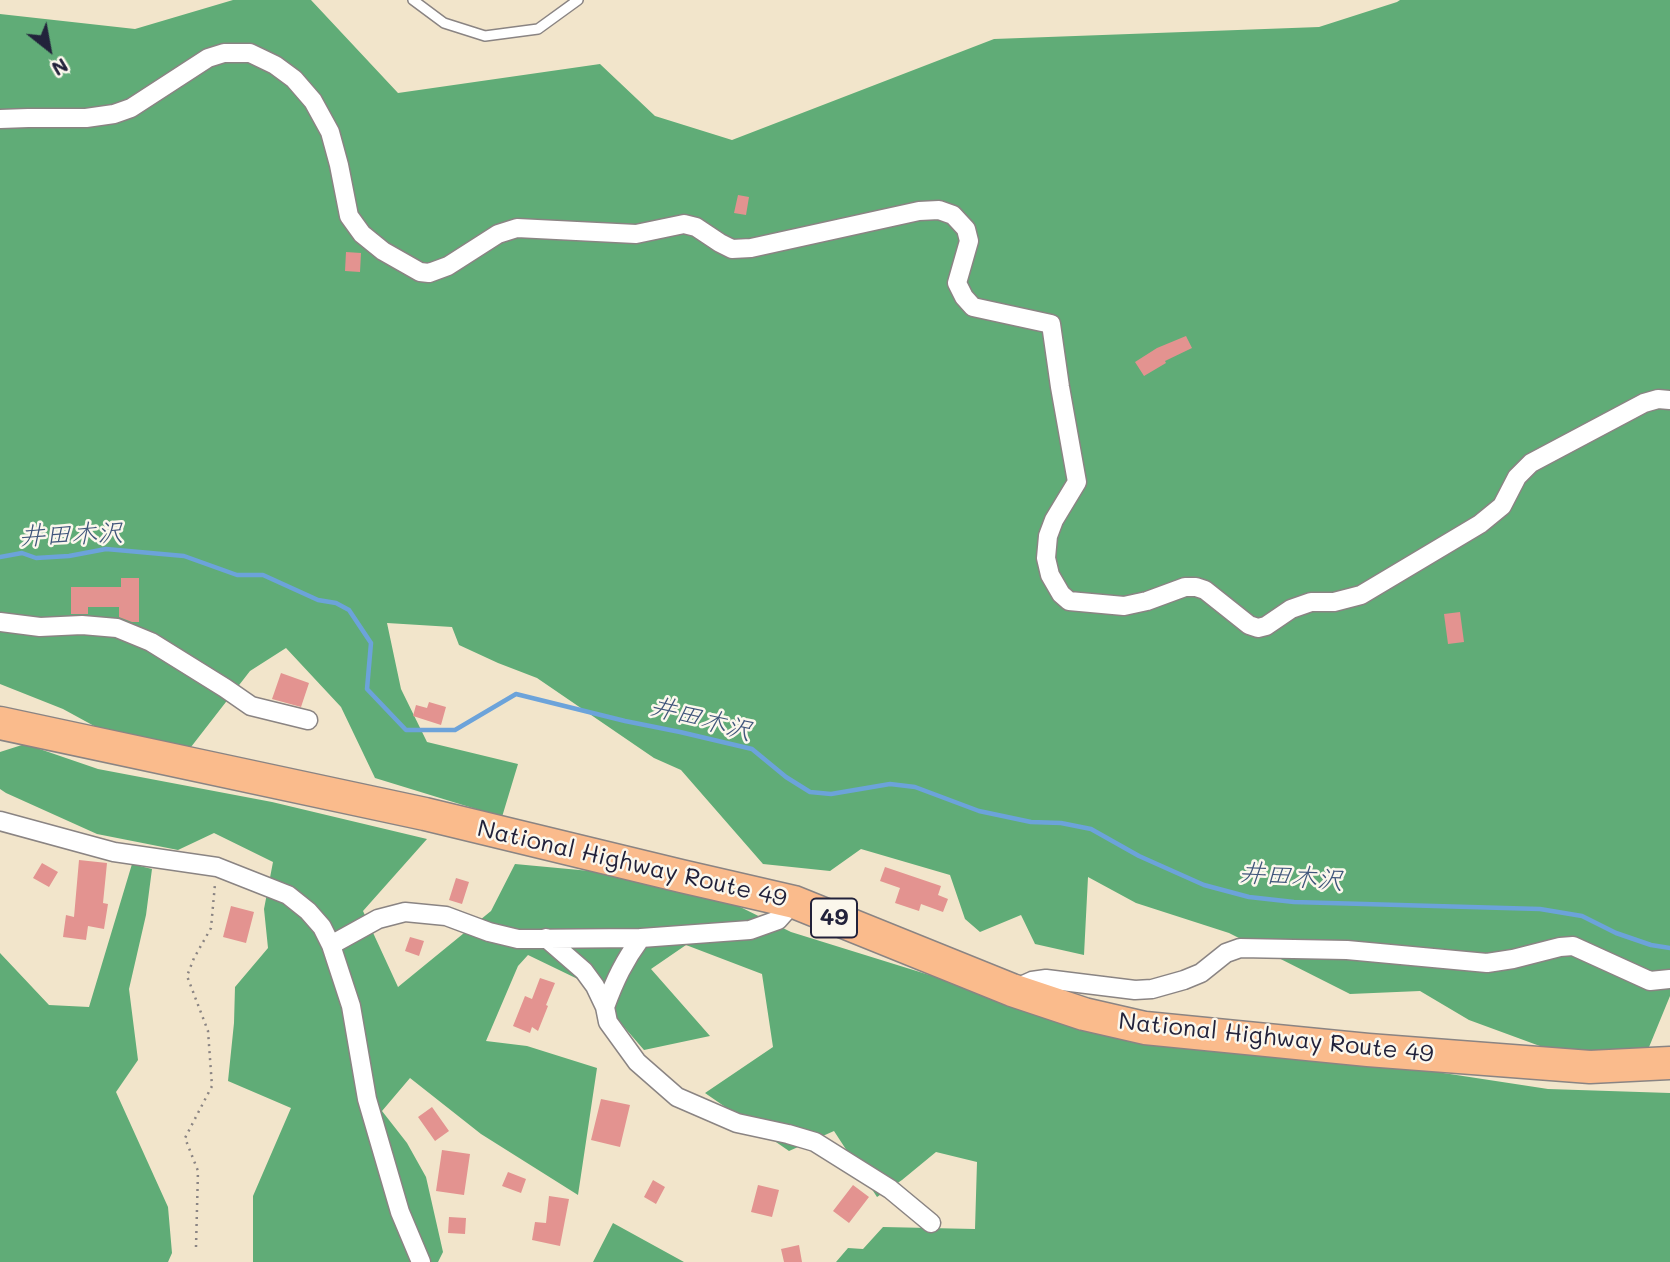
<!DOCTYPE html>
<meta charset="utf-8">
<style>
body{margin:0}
#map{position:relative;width:1670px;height:1262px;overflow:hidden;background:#f2e5cb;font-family:Mali,sans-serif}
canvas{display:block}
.north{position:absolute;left:14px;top:14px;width:70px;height:70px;-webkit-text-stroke:5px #fbf7ec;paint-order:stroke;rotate:149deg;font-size:19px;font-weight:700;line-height:28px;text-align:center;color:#22223b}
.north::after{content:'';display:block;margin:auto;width:24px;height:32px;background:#22223b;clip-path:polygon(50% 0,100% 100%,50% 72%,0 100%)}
</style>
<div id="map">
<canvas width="1670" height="1262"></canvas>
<div class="north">N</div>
</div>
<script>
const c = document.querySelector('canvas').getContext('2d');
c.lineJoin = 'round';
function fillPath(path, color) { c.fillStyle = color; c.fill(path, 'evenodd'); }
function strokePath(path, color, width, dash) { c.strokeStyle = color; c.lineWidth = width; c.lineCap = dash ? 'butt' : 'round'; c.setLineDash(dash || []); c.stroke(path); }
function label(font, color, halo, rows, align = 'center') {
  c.font = font + ' Mali,"Klee One",sans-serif'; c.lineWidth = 5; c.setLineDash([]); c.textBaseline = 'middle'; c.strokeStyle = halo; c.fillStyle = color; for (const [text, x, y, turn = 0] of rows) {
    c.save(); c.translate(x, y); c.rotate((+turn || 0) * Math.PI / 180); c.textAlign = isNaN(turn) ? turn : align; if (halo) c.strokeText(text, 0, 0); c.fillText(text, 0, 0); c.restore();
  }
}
fillPath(new Path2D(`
 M233 0H311L398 93 600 64 655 116 732 140 994 39 1319 27 1397 2 1400 0H1670V996L1647 1052 1548 1049 1469 1020 1420 991 1350 994 1229 933 1136 903 1088 877 1084 955 1035 944 1021 915 980 932 965 919 950 875 861 849 830 871 763 864 681 770 654 758 537 678 498 663 459 645 452 627 387 623 401 689 427 742 518 764 502 817 375 778 341 707 286 648 250 671 184 756 129 745 63 709 0 684V14L135 29Z
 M25 744 98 769 272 802 427 839 363 911 398 987 491 911 515 864 590 871 730 902 791 932 968 987 1108 1036 1265 1054 1404 1067 1548 1089 1670 1093V1262H836L848 1248 863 1249 883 1227 975 1229 977 1162 936 1152 902 1180 877 1197 834 1131 789 1151 705 1093 773 1047 762 974 686 945 651 969 710 1036 644 1050 586 983 528 955 518 966 486 1041 527 1046 597 1068 578 1195 481 1134 410 1078 382 1111 407 1143 426 1177 443 1252 438 1262H253V1196L291 1108 228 1081 234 1023 235 987 268 948 264 909 273 862 214 833 178 850 97 834 6 793 0 789V752Z
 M132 864 152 869 146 915 129 989 138 1060 116 1092 168 1207 172 1253 168 1262H0V953L49 1005 89 1007Z
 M613 1223 684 1262H593Z`), '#60ac77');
strokePath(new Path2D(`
 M0 557 22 553 36 558 69 556 106 549 184 556 237 575H263L318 600 336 603 349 610 371 643 367 689 406 730H455L516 694 625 721 680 732 752 749 786 777 810 792 831 794 890 784 915 787 979 811 1031 822 1061 823 1091 829 1139 856 1204 885 1249 897 1294 902 1540 909 1582 916 1616 933 1651 945 1670 948`), '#6ca3da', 4.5);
fillPath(new Path2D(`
 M738 195 749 197 746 215 734 213Z
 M346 252 361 253 360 272 345 271Z
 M1186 336 1192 348 1165 361 1166 363 1144 376 1135 362 1157 348Z
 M121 578H139V622H132L119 617V607H88V614H71V587H121Z
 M1460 612 1464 642 1448 644 1444 614Z
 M281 673 309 683 301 707 272 699Z
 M429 702 446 707 441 725 413 716 416 705 427 708Z
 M79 860 107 863 103 903 108 904 104 929 88 926 86 940 63 937 66 915 74 917Z
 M42 863 58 872 49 887 33 878Z
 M885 867 941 886 938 895 948 899 943 912 921 904 919 911 895 903 900 888 880 881Z
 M456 878 469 882 462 904 449 900Z
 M231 906 254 912 246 943 223 937Z
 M410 937 424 941 419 956 405 951Z
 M540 978 555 983 546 1005 548 1006 538 1031 532 1027 530 1033 513 1026 525 996 532 999Z
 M601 1099 630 1105 620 1147 591 1140Z
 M432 1107 449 1131 435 1141 418 1117Z
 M442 1150 470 1154 464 1195 436 1191Z
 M508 1172 526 1179 521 1193 502 1186Z
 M653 1180 665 1187 656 1204 644 1197Z
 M758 1185 779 1190 772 1217 751 1212Z
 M853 1185 869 1197 849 1223 833 1211Z
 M549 1196 569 1199 560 1246 532 1240 535 1222 546 1223Z
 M449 1217 466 1218 465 1234 448 1233Z
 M799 1245 802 1262H784L781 1249Z`), '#e39390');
const lane = new Path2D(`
 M413 0 444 23 485 36 538 29 578 0`);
const street = new Path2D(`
 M0 119 28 118H86L114 114 131 108 208 58 224 53H250L275 65 294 79 313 101 330 132 339 165 349 216 362 234 383 251 420 272 429 273 448 266 498 234 517 228 636 234 684 224 696 227 720 243 732 249 751 248 919 211 939 210 953 215 966 229 969 241 957 283 964 297 973 307 1051 324 1060 387 1077 482 1054 520 1048 536 1046 558 1050 575 1061 594 1069 601 1124 606 1147 601 1185 587H1196L1205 590 1249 625 1258 628 1266 626 1291 609 1311 602H1334L1361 595 1480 524 1502 506 1517 477 1531 463 1644 403 1658 399 1670 400
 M0 622 40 627 82 625 117 628 151 642 225 688 251 706 308 720
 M0 821 114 852 217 867 288 895 308 911 322 927 331 945 351 1006 367 1099 400 1212 421 1262
 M546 938 584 971 595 986 605 1007C615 980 624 961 641 938
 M331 945 378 919 405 912 446 916 489 932 518 939 641 938 750 930 778 920 794 902
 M1014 989 1032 981 1046 979 1135 990 1152 989 1184 980 1201 973 1226 953 1240 948 1347 950 1487 963 1513 959 1560 947 1573 946 1650 981 1670 979
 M605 1007 608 1022 637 1062 677 1097 737 1123 788 1134 815 1142 890 1189 931 1223`);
const highway = new Path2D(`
 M0 723 425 814 681 876 794 902 1012 990 1084 1014 1145 1028 1368 1050 1590 1067 1670 1063`);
strokePath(lane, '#8a8483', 12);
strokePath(street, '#8a8483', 21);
strokePath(highway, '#8a8483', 35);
strokePath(new Path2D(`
 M196 1247 198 1171 185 1138 212 1086 208 1031 187 976 194 958 211 928 215 884`), '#8a8483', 2.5, [2, 5]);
strokePath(lane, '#fff', 9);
strokePath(street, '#fff', 18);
strokePath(highway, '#fabb8c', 32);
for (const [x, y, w] of [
 [834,918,46]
]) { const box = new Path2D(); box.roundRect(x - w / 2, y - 19.5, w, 39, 5); c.fillStyle = '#fbf7ec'; c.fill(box); strokePath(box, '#22223b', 2); }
label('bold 23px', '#22223b', null, [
 ["49",834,918]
]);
label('24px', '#22223b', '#fbf7ec', [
 ["National Highway Route 49",632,864,13],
 ["National Highway Route 49",1276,1038,6]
]);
label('italic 26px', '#40567b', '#fbf7ec', [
 ["井田木沢",71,535,-2],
 ["井田木沢",701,719,15],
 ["井田木沢",1291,877,5]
]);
</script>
